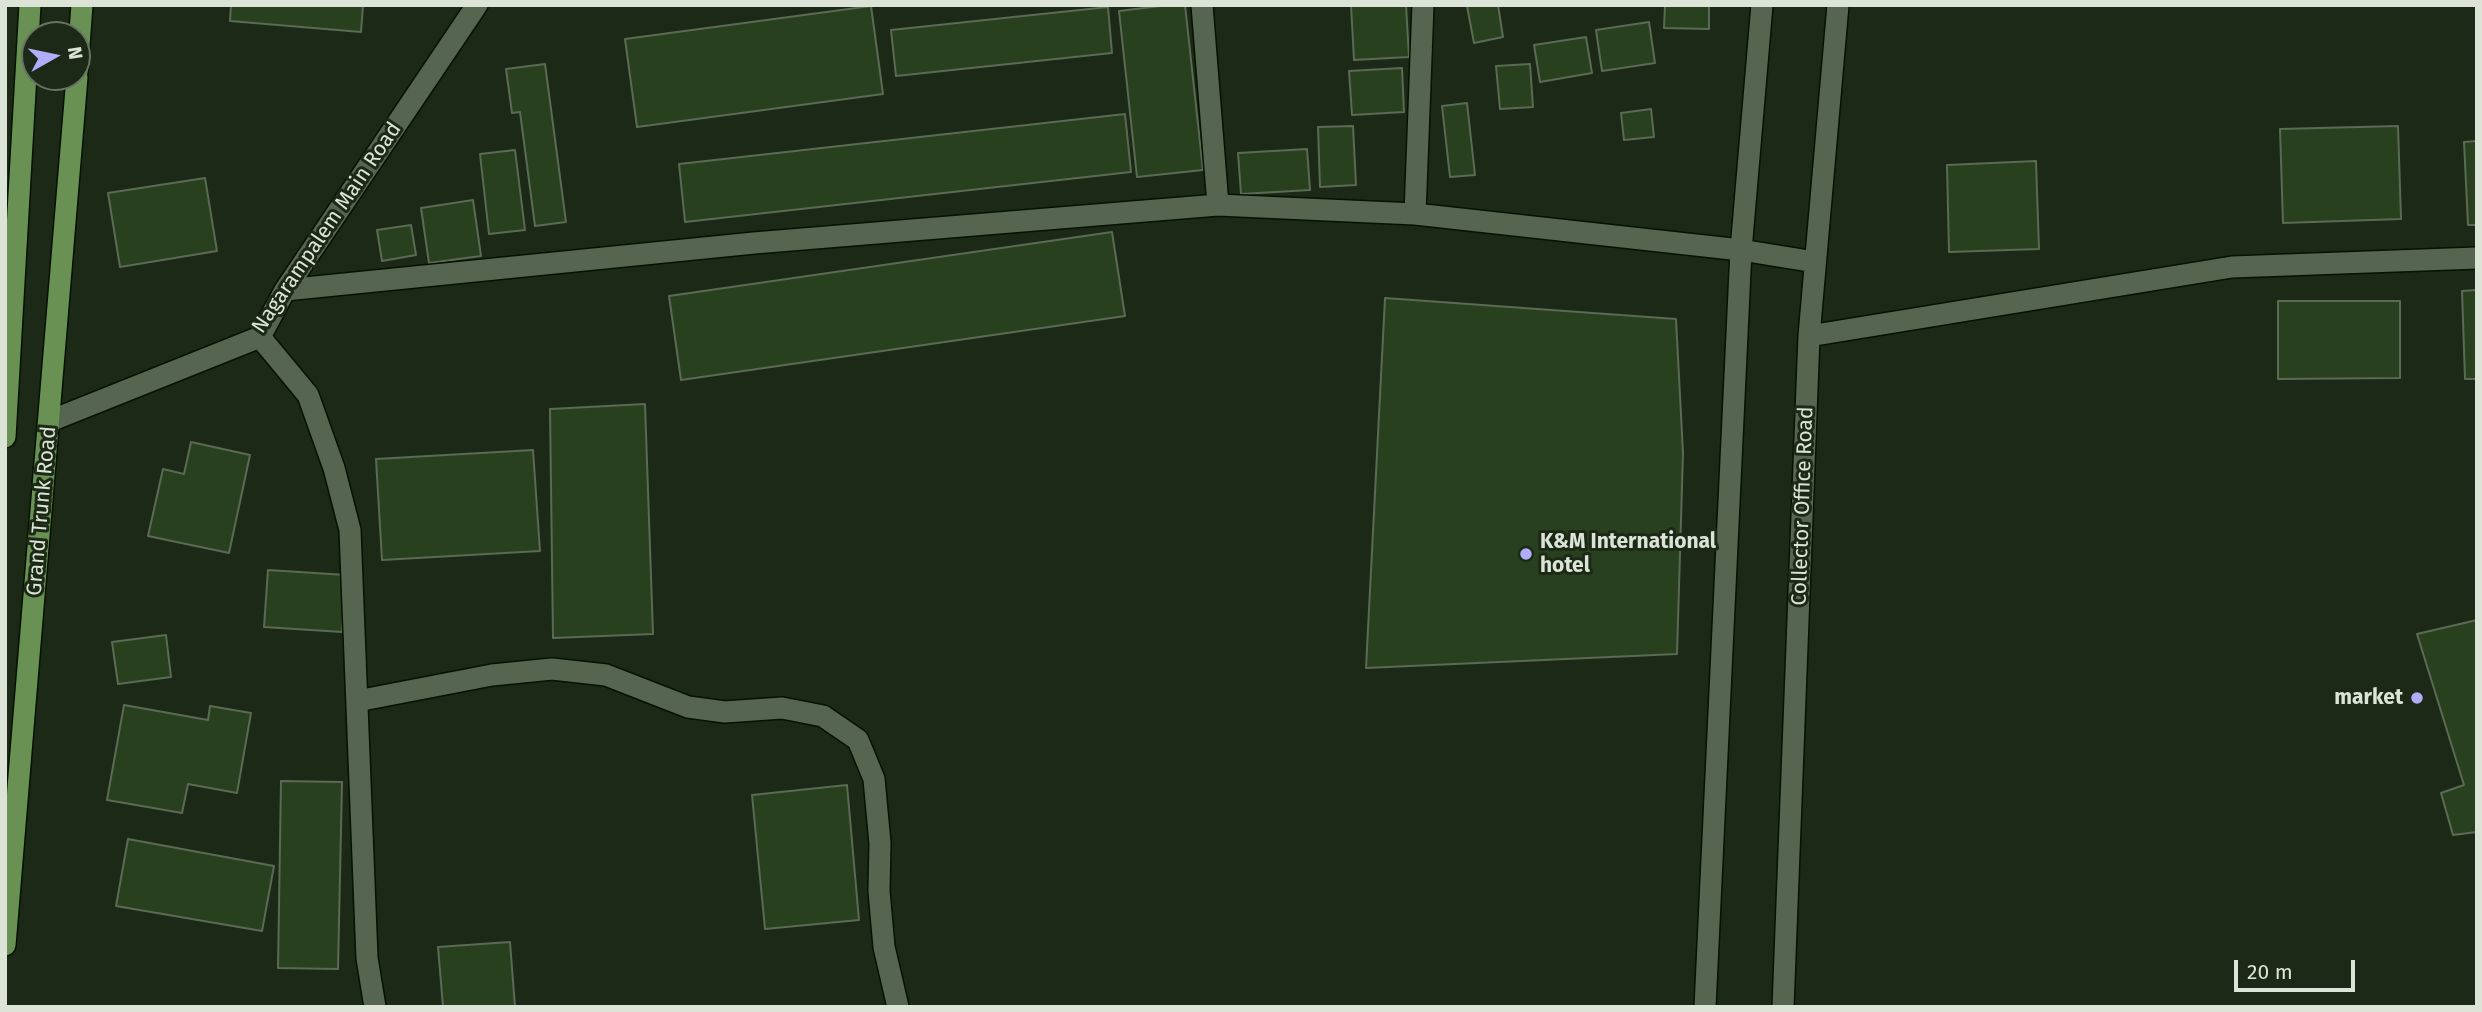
<!DOCTYPE html>
<style>
body{margin:0}
#map{position:relative;width:2482px;height:1012px;overflow:hidden;background:#1c2916;font-family:"Fira Sans",sans-serif}
canvas{display:block}
.frame{position:absolute;inset:0;border:7px solid #dbe4d7;pointer-events:none}
.north{position:absolute;left:21px;top:21px;width:70px;height:70px;box-sizing:border-box;background:#1c2916;border:2px solid #687463;border-radius:50%;rotate:81deg;font-size:19px;font-weight:700;line-height:28px;text-align:center;color:#dbe4d7}
.north::after{content:'';display:block;margin:auto;width:24px;height:32px;background:#b2adf9;clip-path:polygon(50% 0,100% 100%,50% 72%,0 100%)}
.scale{position:absolute;left:2234px;top:960px;width:121px;height:32px;box-sizing:border-box;border:4px solid #dbe4d7;border-top:0;padding-left:9px;font-size:21px;line-height:24px;white-space:nowrap;color:#dbe4d7;-webkit-text-stroke:5px #1c2916;paint-order:stroke}
</style>
<div id="map">
<canvas width="2482" height="1012"></canvas>
<div class="frame"></div>
<div class="north">N</div>
<div class="scale">20 m</div>
</div>
<script>
const c = document.querySelector('canvas').getContext('2d');
c.lineJoin = 'round';
function fillPath(path, color) { c.fillStyle = color; c.fill(path, 'evenodd'); }
function strokePath(path, color, width, dash) { c.strokeStyle = color; c.lineWidth = width; c.lineCap = dash ? 'butt' : 'round'; c.setLineDash(dash || []); c.stroke(path); }
function label(font, color, halo, rows, align = 'center') {
  c.font = font + ' "Fira Sans",sans-serif'; c.lineWidth = 6; c.setLineDash([]); c.textBaseline = 'middle'; c.strokeStyle = halo; c.fillStyle = color; for (const [text, x, y, turn = 0] of rows) {
    c.save(); c.translate(x, y); c.rotate((+turn || 0) * Math.PI / 180); c.textAlign = isNaN(turn) ? turn : align; if (halo) c.strokeText(text, 0, 0); c.fillText(text, 0, 0); c.restore();
  }
}
const building = new Path2D(`
 M231 5H363L361 32 230 21Z
 M1169 5H1185L1203 170 1137 177 1119 11Z
 M1351 5H1406L1409 57 1354 60Z
 M1498 5 1503 37 1474 43 1467 6Z
 M1665 5H1709V29L1664 28Z
 M871 6 883 94 637 127 625 39Z
 M1108 7 1112 53 896 76 891 30Z
 M1649 22 1655 63 1602 71 1596 30Z
 M1586 37 1592 73 1540 82 1534 45Z
 M545 64 566 222 535 226 520 112 512 113 506 69Z
 M1530 64 1533 107 1500 109 1496 66Z
 M1402 68 1404 112 1352 115 1349 71Z
 M1467 103 1475 175 1450 177 1442 106Z
 M1651 109 1654 137 1624 140 1621 113Z
 M1125 114 1131 172 685 222 679 164Z
 M1353 126 1356 185 1320 187 1318 127Z
 M2398 126 2401 219 2283 223 2280 129Z
 M2477 141V225H2468L2464 142Z
 M1307 149 1310 190 1241 194 1238 153Z
 M515 150 525 230 489 234 480 154Z
 M2036 161 2039 249 1949 252 1947 165Z
 M205 178 217 251 120 267 108 193Z
 M473 200 481 256 429 263 421 208Z
 M411 225 416 255 382 261 377 230Z
 M1112 232 1125 316 681 380 669 296Z
 M2477 290V379H2465L2462 291Z
 M1385 298 1676 319 1683 453 1677 654 1366 668Z
 M2278 301H2400V378L2278 379Z
 M645 404 653 634 553 638 550 409Z
 M191 442 250 455 229 553 148 536 163 469 184 474Z
 M533 450 540 551 382 560 376 459Z
 M268 570 346 575 342 632 264 627Z
 M2477 620V832L2453 835 2441 793 2464 785 2417 634Z
 M166 635 171 677 118 684 112 642Z
 M124 705 208 720 210 706 251 713 237 793 188 784 182 813 107 800Z
 M281 781 342 782 338 969 278 968Z
 M847 785 859 920 765 929 752 795Z
 M128 839 274 866 262 931 116 906Z
 M510 942 515 1007H443L438 947Z`);
fillPath(building, '#29401e');
strokePath(building, '#5b6a54', 2);
const minor = new Path2D(`
 M1202 5 1218 205
 M1415 214 1423 5
 M285 290 754 243 1218 205 1415 214 1741 250 1815 262
 M1809 336 2232 267 2477 258
 M260 337 308 395 334 468 350 530 367 958 375 1007
 M50 421 260 337 285 290 477 5
 M357 701 492 675 552 669 606 675 688 707 725 712 782 708 823 716 858 740 874 779 880 843 879 891 884 947 898 1007
 M1705 1007 1741 250 1762 5
 M1783 1007 1809 336 1838 5`);
const major = new Path2D(`
 M77 72 82 5
 M5 437 30 5
 M5 945 77 77`);
strokePath(minor, '#061202', 24);
strokePath(major, '#061202', 24);
strokePath(minor, '#56654f', 21);
strokePath(major, '#689153', 21);
for (const [x, y, r, color] of [
 [1526,554,7,"#b2adf9"],
 [2417,698,7,"#b2adf9"]
]) { const dot = new Path2D(); dot.arc(x, y, r, 0, 2 * Math.PI); c.fillStyle = color; c.fill(dot); strokePath(dot, '#1c2916', 2.5); }
label('21px', '#dbe4d7', '#1c2916', [
 ["Nagarampalem Main Road",327,228,-56],
 ["Collector Office Road",1803,506,-88],
 ["Grand Trunk Road",42,511,-85]
]);
label('bold 21px', '#dbe4d7', '#1c2916', [
 ["K&M International",1540,542],
 ["hotel",1540,566],
 ["market",2403,698,"right"]
], 'left');
</script>
